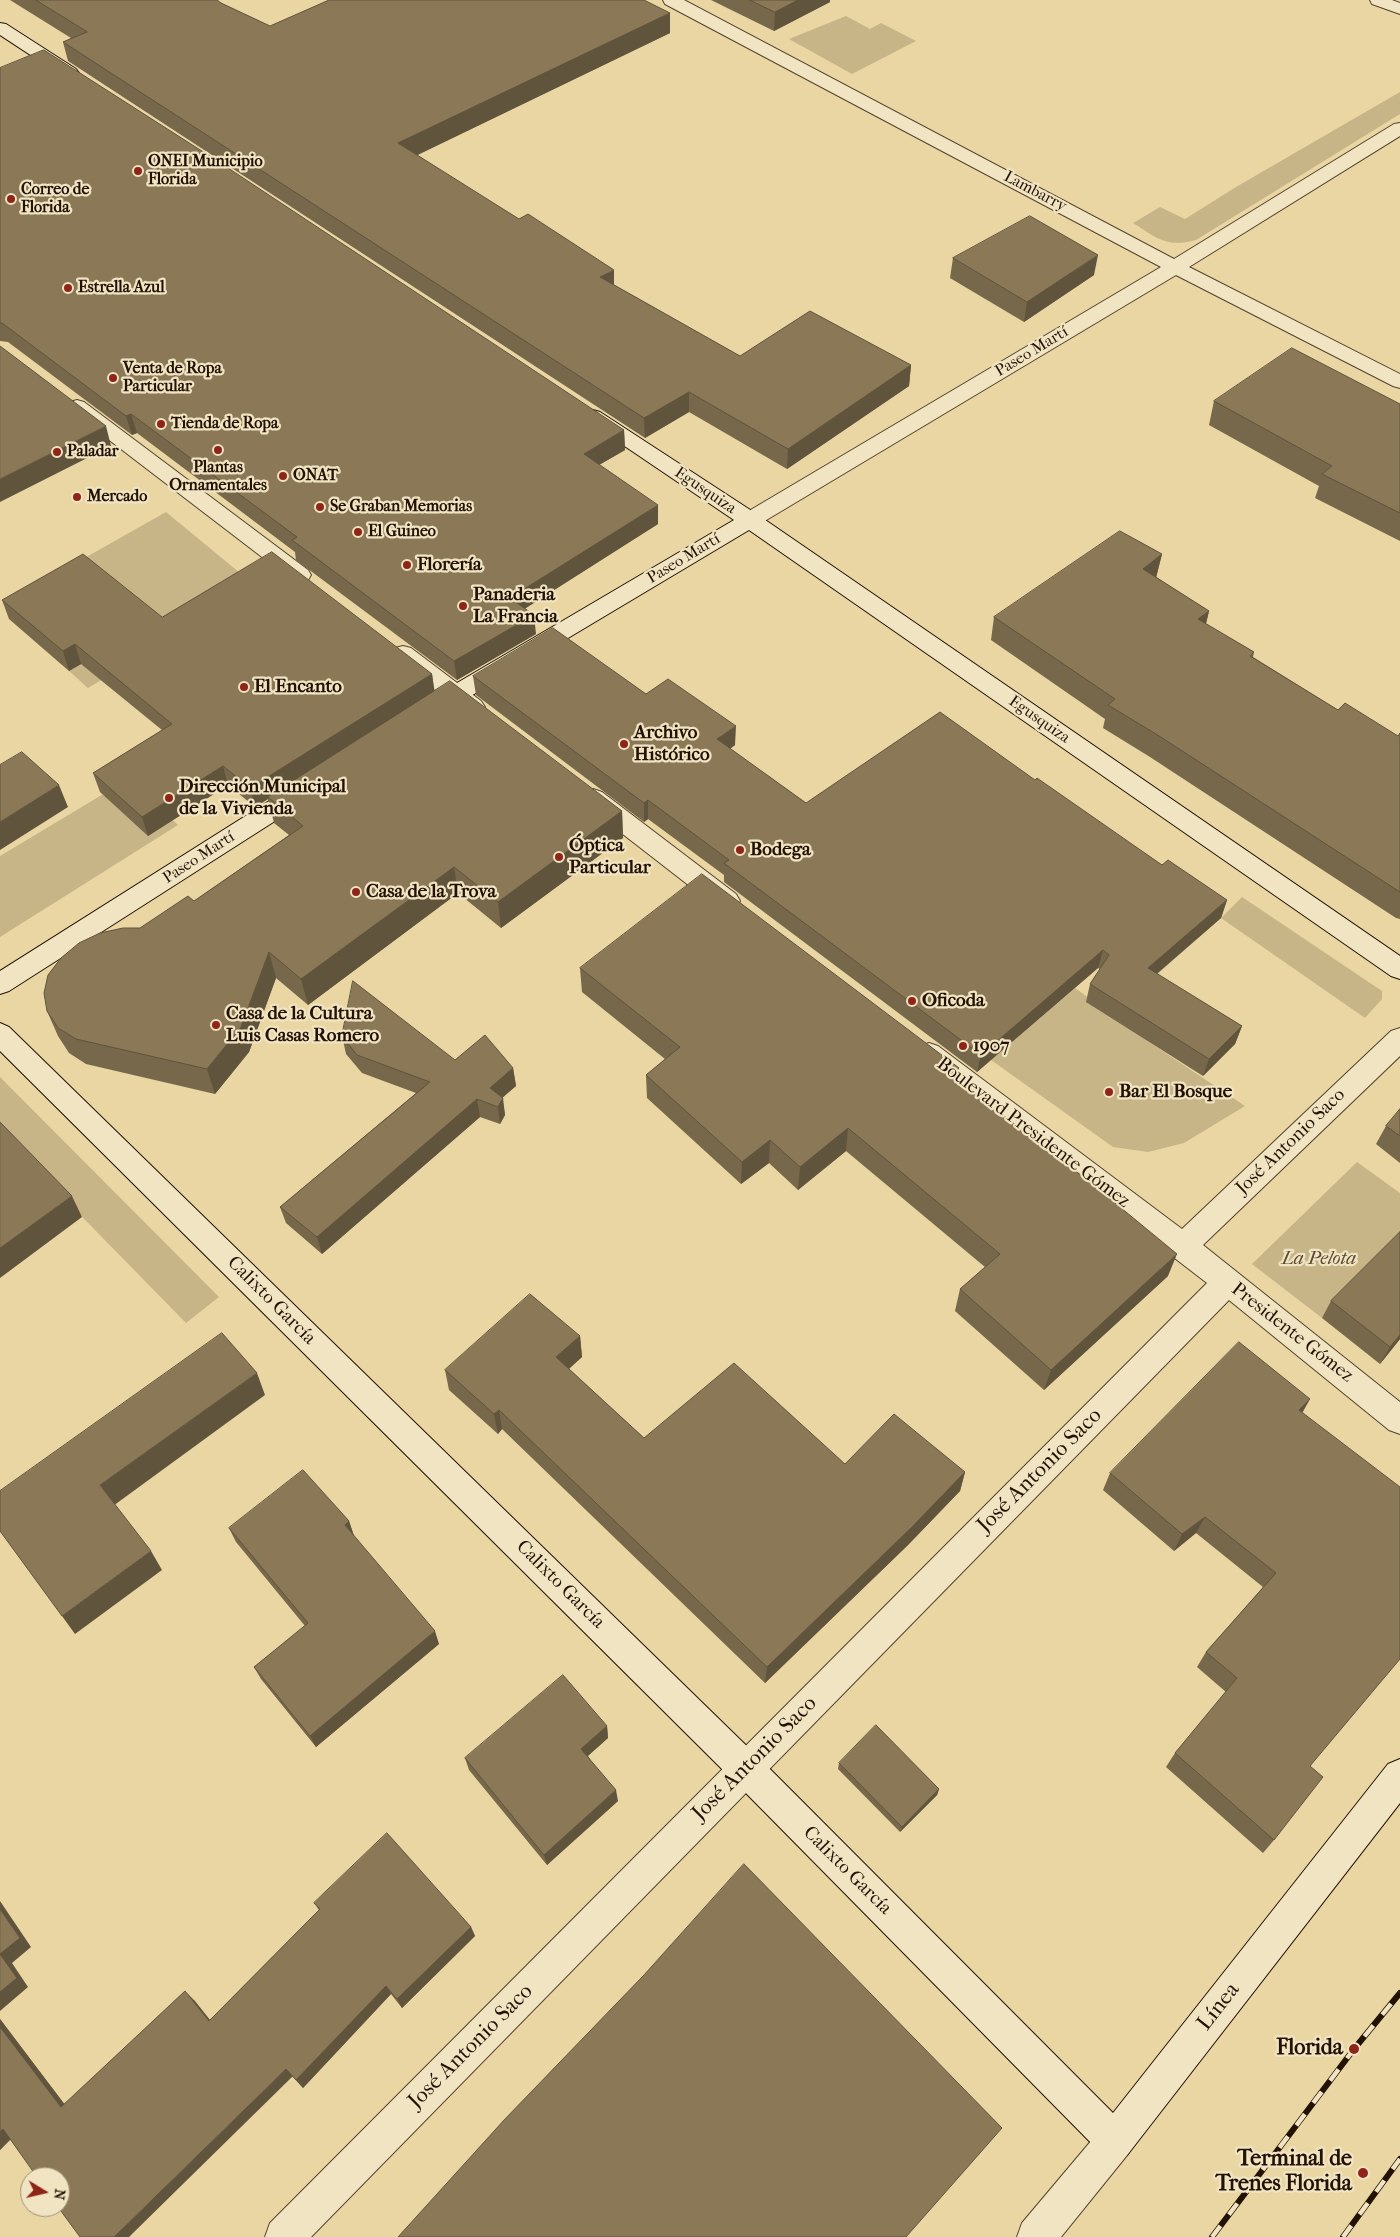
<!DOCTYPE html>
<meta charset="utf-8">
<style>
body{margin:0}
#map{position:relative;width:1400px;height:2237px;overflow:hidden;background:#e9d6a3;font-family:"IM FELL French Canon",serif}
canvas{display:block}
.north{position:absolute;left:20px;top:2167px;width:50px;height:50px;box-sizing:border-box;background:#f1e4c3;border:1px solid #9f9077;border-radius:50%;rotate:99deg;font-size:14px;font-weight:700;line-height:20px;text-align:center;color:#231204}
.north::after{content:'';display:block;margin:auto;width:18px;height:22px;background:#8f2418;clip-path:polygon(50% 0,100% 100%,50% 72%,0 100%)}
</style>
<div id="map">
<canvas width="1400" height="2237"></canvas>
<div class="north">N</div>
</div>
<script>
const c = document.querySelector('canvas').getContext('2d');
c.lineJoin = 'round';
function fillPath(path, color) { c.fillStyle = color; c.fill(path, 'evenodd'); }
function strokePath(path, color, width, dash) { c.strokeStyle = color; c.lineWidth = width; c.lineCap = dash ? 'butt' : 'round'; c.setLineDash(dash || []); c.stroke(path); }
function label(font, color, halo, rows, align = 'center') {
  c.font = font + ' "IM FELL French Canon",serif'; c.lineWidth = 4.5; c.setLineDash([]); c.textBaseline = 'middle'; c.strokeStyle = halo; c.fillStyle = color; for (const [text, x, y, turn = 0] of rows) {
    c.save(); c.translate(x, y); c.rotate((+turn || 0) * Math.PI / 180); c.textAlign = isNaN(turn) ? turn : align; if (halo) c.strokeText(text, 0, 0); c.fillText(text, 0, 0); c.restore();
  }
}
fillPath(new Path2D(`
 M846 16 870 29 881 23 916 41 852 74 789 39Z
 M1400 92V114L1196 240C1166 248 1157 238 1133 223L1160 207 1185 219 1236 187Z
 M166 512 257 587 88 688 69 671 150 623 74 564Z
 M130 778 178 825 0 937V856Z
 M1242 897 1382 991V999L1365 1018 1221 918Z
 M1075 988 1155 1046 1245 1106 1184 1143 1148 1152 1113 1147 991 1060Z
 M0 1077 219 1297 186 1323 0 1133Z
 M1357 1162 1400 1193V1240L1322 1318 1252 1264Z`), '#c7b588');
const lane = new Path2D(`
 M1115 2122 1128 2128 1134 2141 1128 2154 1061 2237H1017L1022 2223 1102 2128Z`);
const street = new Path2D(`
 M663 0H684L1174 259 1394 124 1400 123V136L1189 267 1400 374V388L1393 386 1176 275 758 525 750 527 742 525 739 520 742 515 1161 267 665 4Z
 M1370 0H1392L1400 3V14L1372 4Z
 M77 400 84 402 308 570 311 575 308 580 300 582 292 580 70 410 67 406 70 402Z
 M403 646 411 648 481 701 485 707 481 713 473 715 465 713 395 660 392 654 395 648Z
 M593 789 602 792 736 894 740 901 736 908 727 911 718 908 584 804 581 798 584 792Z
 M1400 1028V1056L1203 1245 1400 1402V1434L1389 1430 1229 1300 311 2237H265L270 2223 1207 1283 920 1062 916 1054 920 1046 929 1043 938 1046 1182 1229 1391 1031Z`);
const secondary = new Path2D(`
 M0 23 6 24 76 69 79 73 76 77H64L0 35Z
 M593 410 600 412 758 515 1400 956V979L1391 976 749 530 439 715 431 717 423 715 419 709 423 703 734 520 586 420 583 416 586 412Z
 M302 783 311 786 314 792 311 798 9 991 0 994V971L293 786Z
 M0 1023 9 1027 758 1757 1113 2113 1388 1764 1400 1759V1803L1128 2154 1115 2160 1102 2154 734 1781 0 1051Z`);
strokePath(lane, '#54432c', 2);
strokePath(street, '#54432c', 2);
strokePath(secondary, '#231204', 2);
fillPath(lane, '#f1e4c3');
fillPath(street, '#f1e4c3');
fillPath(secondary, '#f1e4c3');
const rail = new Path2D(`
 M1212 2237 1354 2049 1400 1993
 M1343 2237 1400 2159`);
strokePath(rail, '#231204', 6);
strokePath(rail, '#f1e4c3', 4.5, [14]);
fillPath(new Path2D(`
 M10 0H217L221 3 270 26 670 13V33L417 155 614 285 740 356 911 365 909 386 787 469 689 412 645 438 68 61 63 42 71 38Z
 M711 0H830V2L774 31Z
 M0 68 624 430 625 450 599 465 658 524 525 608 536 634 457 680 296 560 295 552 137 433 132 435 8 342 0 341Z
 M953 258 1094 275 1024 322 950 278Z
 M1214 401 1400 404V541L1315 498 1319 486 1209 425Z
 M1162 554 1156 577 1209 611 1206 624 1254 652 1253 657 1338 710 1398 736 1400 733V919L1396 918 1150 757 1103 728 1105 719 991 640 994 617Z
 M2 600 162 617 432 674 434 691 622 811 623 838 501 928 458 893 308 1005 276 978 249 1052 215 1094 86 1064 69 1053 58 1036 47 1011 140 928 194 901 289 835 274 823 268 799 255 807 228 785 148 836 100 792 93 773 162 730 81 664 69 671 9 619Z
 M473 676 646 694 735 745 730 749 806 803 1035 780 1162 865 1227 900 1221 918 1157 974 1242 1026 1235 1044 1203 1076 1086 1002 1090 984 1100 969 1098 968 977 1072 724 882V875L648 819 644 822 476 695Z
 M580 968 957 1079 1168 1276 1044 1390 955 1311 960 1289 985 1267 846 1151 798 1190 769 1163 741 1184 647 1098 646 1075 665 1059 582 992Z
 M342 1036 455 1060 513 1068 516 1086 502 1097 505 1115 500 1124 480 1117 322 1254 286 1223 280 1207 416 1093 362 1073 346 1054Z
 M1400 1109V1163L1376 1144 1386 1126Z
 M1400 1232V1339L1380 1364 1322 1318 1331 1301Z
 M580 1336 582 1357 569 1369 644 1438 845 1464 965 1472 960 1491 908 1545 765 1683 502 1429 498 1434 449 1390 445 1370Z
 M1303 1413 1310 1766 1274 1840 1263 1853 1166 1767 1175 1753 1226 1692 1197 1667 1206 1652 1263 1587 1196 1533 1174 1551 1103 1490 1110 1473Z
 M349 1521 354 1536 439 1644 316 1747 261 1679 254 1667 305 1626 236 1542 229 1528Z
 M607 1726 608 1738 588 1756 618 1801 547 1865 469 1770 465 1758Z
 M839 1763 939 1789 937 1795 900 1832 838 1769Z
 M314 1903 471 1927 475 1936 402 2008 391 1994 303 2088 292 2076 10 2139 0 2150V2019L64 2104 194 2000 210 2020 319 1910Z`), '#77674b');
fillPath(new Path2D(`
 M798 0H830V2L774 31 775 12Z
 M670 13V33L401 163 398 143Z
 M1098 255 1094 275 1024 322 1027 302Z
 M614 270V290L600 277Z
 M911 365 909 386 787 469 788 449Z
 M689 392V412L645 438 644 418Z
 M131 414 137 433 132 435 126 416Z
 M106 426 111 446 0 502V479Z
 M624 430 625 450 585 473 584 454Z
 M658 505V524L512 617 510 598Z
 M1162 554 1156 578 1143 569Z
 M1209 611 1203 635 1198 619Z
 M534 615 536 634 457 680 454 661Z
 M75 644 81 664 69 671 63 651Z
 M432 674 435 694 268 797V799L255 807 250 788Z
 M736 726 735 745 717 758V739Z
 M223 766 228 785 148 836 142 817Z
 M59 785 68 807 0 850V822Z
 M648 800V819L644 822V803Z
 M622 811 623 838 501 928 498 902Z
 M454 867 458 893 308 1005 301 979Z
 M1227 900 1221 918 1142 986 1148 968Z
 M1103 950 1098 968 977 1072 981 1055Z
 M269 952 276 978 249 1052 215 1094 207 1069Z
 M1242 1026 1235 1044 1203 1076 1209 1059Z
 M513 1068 516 1086 493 1106 490 1088Z
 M959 1068 955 1092 951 1075Z
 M503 1098 505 1115 500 1124 498 1107Z
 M477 1099 480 1117 322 1254 317 1237Z
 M848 1128 846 1151 798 1190 800 1167Z
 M770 1140 769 1163 741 1184 742 1162Z
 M72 1196 82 1217 0 1278V1248Z
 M1177 1254 1168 1276 1044 1390 1051 1370Z
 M1400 1335V1339L1380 1364 1390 1347Z
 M580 1336 582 1357 559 1377 556 1357Z
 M257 1373 265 1395 113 1506 100 1485Z
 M1310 1399 1300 1417 1299 1410Z
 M499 1410 502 1429 498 1434 494 1414Z
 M965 1472 960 1491 908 1545 765 1683 767 1667Z
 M1205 1517 1196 1533 1174 1551 1182 1534Z
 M349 1521 354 1536 350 1539 345 1525Z
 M151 1551 162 1570 75 1634 62 1616Z
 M435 1631 439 1644 316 1747 310 1736Z
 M607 1726 608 1738 583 1760 581 1749Z
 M939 1789 937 1795 900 1832 902 1827Z
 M616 1790 618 1801 547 1865 544 1855Z
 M0 1901 31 1947 12 1963 28 1987 0 2011Z
 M471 1927 475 1936 402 2008 397 1999Z
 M386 1986 391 1994 303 2088 296 2080Z
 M185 1991 194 2000 217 2029 209 2021Z
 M0 2019 72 2114 61 2107 0 2027Z
 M286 2069 293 2076 129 2237H114Z
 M3 2129 15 2135 0 2150V2132Z`), '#61543d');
const building = new Path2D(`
 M36 0H217L221 3 270 26 329 0H644L670 13 398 143 519 219 528 214 614 270 600 277 740 356 810 311 911 365 788 449 689 392 644 418 63 42 87 32Z
 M750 0H798L775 12Z
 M44 50 219 162 624 430 584 454 658 505 510 598 534 615 454 661 292 540 297 537 131 414 126 416 2 323H0V68Z
 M1030 216 1098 255 1027 302 953 258Z
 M0 346 106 426 0 479Z
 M1292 348 1400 404V513L1322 474 1332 466 1214 401Z
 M1120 531 1162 554 1143 569 1209 611 1198 619 1254 652 1250 656 1338 710 1345 703 1398 736 1400 733V892L1156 734 1108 705 1115 699 994 617Z
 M272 552 432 674 250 788 223 766 142 817 93 773 172 724 75 644 63 651 2 600 83 554 162 617Z
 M553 628 646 694 668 679 736 726 717 739 806 803 940 712 1035 780 1037 778 1162 865 1168 860 1227 900 1148 968 1242 1026 1209 1059 1090 984 1109 955 1103 950 981 1055 724 863 729 860 648 800 644 803 473 676Z
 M450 681 622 811 498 902 454 867 301 979 269 952 241 1027 207 1069 76 1039 58 1028 47 1011 44 993 48 975 61 958 79 943 100 933 123 928H140L188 896 194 901 303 826 268 797Z
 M22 752 59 785 0 822V765Z
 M702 874 959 1068 951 1075 1086 1179 1177 1254 1051 1370 960 1289 1000 1254 848 1128 800 1167 770 1140 742 1162 646 1075 680 1047 580 968Z
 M353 981 455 1060 485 1035 513 1068 490 1088 503 1098 498 1107 477 1099 317 1237 280 1207 430 1082 357 1055 342 1036Z
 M1400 1109V1136L1386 1126Z
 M0 1122 72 1196 0 1248Z
 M1400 1232V1335L1390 1347 1331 1301Z
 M530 1294 580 1336 556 1357 644 1438 734 1363 845 1464 894 1414 965 1472 912 1527 767 1667 499 1410 494 1414 445 1370Z
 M222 1333 257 1373 100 1485 151 1551 62 1616 0 1531V1491Z
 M1239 1342 1310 1399 1299 1410 1400 1487V1659L1310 1766 1323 1777 1274 1840 1175 1753 1237 1678 1206 1652 1276 1573 1205 1517 1182 1534 1110 1473Z
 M303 1470 349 1521 345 1525 435 1631 310 1736 254 1667 308 1623 229 1528Z
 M563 1675 607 1726 581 1749 616 1790 544 1855 465 1758Z
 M876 1725 939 1789 902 1827 839 1763Z
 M387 1833 471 1927 397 1999 386 1986 296 2080 286 2069 114 2237H80L58 2207H60V2177H37L3 2129 0 2132V2027L61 2107 185 1991 209 2021 320 1909 314 1903Z
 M744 1864 1002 2128 906 2237H398L505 2119 644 1975Z
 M0 1909 20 1938 0 1954 17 1978 0 1992Z`);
fillPath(building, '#8a7857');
strokePath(building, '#61543d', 1);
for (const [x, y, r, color] of [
 [138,171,5,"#8f2418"],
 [11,199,5,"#8f2418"],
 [68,288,5,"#8f2418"],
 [113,378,5,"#8f2418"],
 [161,424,5,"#8f2418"],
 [218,450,5,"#8f2418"],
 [57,452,5,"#8f2418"],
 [283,476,5,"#8f2418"],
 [77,497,5,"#8f2418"],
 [320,507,5,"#8f2418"],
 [358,532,5,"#8f2418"],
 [407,565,5,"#8f2418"],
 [463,606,5,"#8f2418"],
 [244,687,5,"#8f2418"],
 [624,744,5,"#8f2418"],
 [169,798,5,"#8f2418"],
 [740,850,5,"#8f2418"],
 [559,857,5,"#8f2418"],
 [356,892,5,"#8f2418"],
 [912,1001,5,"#8f2418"],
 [216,1025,5,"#8f2418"],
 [963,1046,5,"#8f2418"],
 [1109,1092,5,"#8f2418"],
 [1354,2049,6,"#8f2418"],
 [1363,2173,6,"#8f2418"]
]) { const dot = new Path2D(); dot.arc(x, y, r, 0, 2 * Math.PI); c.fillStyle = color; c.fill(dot); strokePath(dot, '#f1e4c3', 2); }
label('bold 16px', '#231204', '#f1e4c3', [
 ["ONEI Municipio",148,162],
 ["Florida",148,180],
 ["Correo de",21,190],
 ["Florida",21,208],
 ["Estrella Azul",78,288],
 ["Venta de Ropa",123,369],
 ["Particular",123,387],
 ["Tienda de Ropa",171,424],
 ["Paladar",67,452],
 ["Plantas",218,468,"center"],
 ["Ornamentales",218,486,"center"],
 ["ONAT",293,476],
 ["Mercado",87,497],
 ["Se Graban Memorias",330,507],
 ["El Guineo",368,532]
], 'left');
label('16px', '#231204', '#f1e4c3', [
 ["Lambarry",1035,192,28],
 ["Paseo Martí",1032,352,-31],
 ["Egusquiza",705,491,34],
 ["Paseo Martí",684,559,-31],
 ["Egusquiza",1039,720,35],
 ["Paseo Martí",199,858,-33]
]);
label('bold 19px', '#231204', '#f1e4c3', [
 ["Florería",417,565],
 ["Panaderia",473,595],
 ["La Francia",473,617],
 ["El Encanto",254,687],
 ["Archivo",634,733],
 ["Histórico",634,755],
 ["Dirección Municipal",179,787],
 ["de la Vivienda",179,809],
 ["Óptica",569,846],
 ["Particular",569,868],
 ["Bodega",750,850],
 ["Casa de la Trova",366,892],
 ["Oficoda",922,1001],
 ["Casa de la Cultura",226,1014],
 ["Luis Casas Romero",226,1036],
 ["1907",973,1046],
 ["Bar El Bosque",1119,1092]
], 'left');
label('19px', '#231204', '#f1e4c3', [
 ["Boulevard Presidente Gómez",1033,1133,37],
 ["José Antonio Saco",1291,1142,-44],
 ["Calixto García",271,1301,45],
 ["Presidente Gómez",1292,1333,38],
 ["Calixto García",560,1585,45],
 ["Calixto García",847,1871,45]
]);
label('italic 19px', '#5c4b32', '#f1e4c3', [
 ["La Pelota",1319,1259]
]);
label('22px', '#231204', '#f1e4c3', [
 ["José Antonio Saco",1040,1471,-45],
 ["José Antonio Saco",755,1759,-45],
 ["Línea",1219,2007,-52],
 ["José Antonio Saco",471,2047,-45]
]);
label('bold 22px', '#231204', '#f1e4c3', [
 ["Florida",1343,2049],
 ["Terminal de",1352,2160],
 ["Trenes Florida",1352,2185]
], 'right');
</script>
